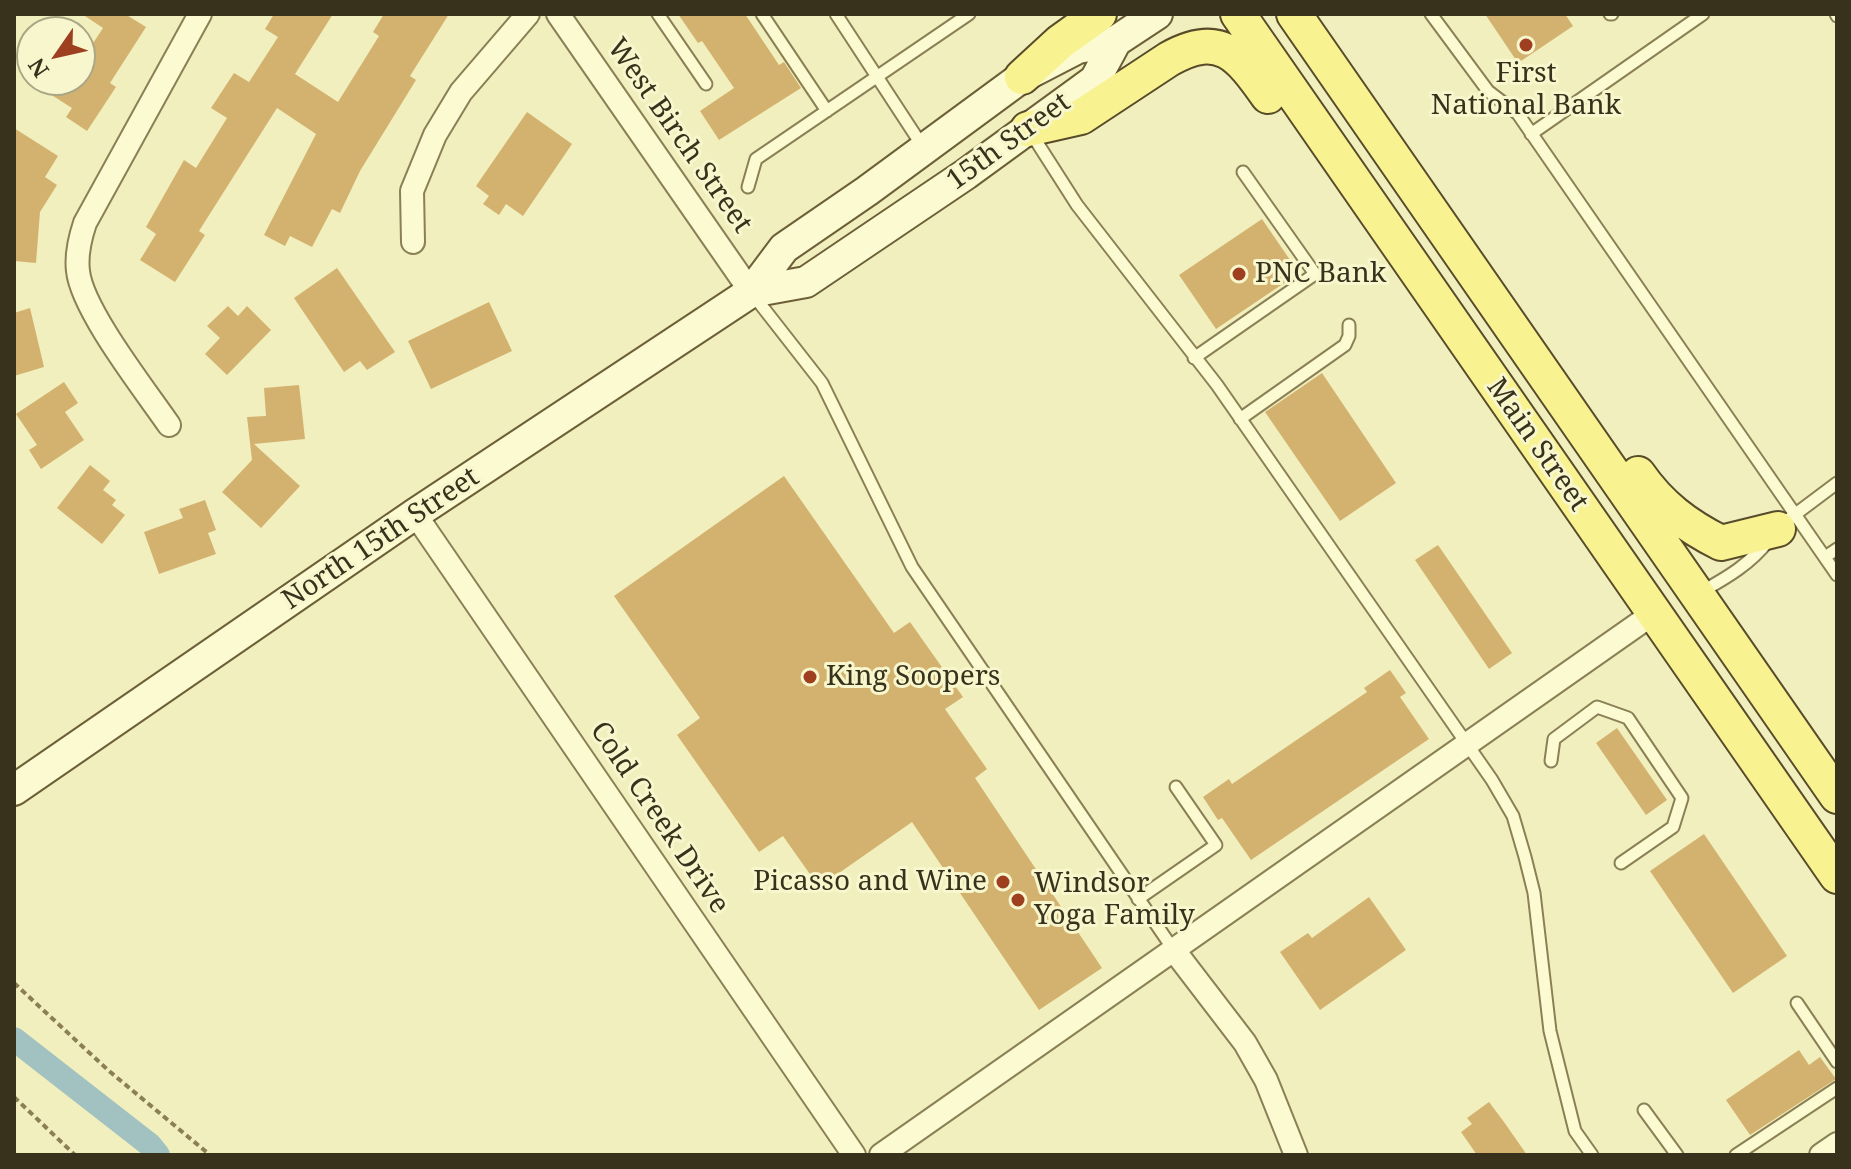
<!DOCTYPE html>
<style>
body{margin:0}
#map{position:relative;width:1851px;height:1169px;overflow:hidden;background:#f1efbd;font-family:"Noto Serif",serif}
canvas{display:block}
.frame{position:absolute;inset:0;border:16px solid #38311b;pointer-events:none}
.north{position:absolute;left:16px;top:16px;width:80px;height:80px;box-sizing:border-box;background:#f8f6cd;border:2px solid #aba786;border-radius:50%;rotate:236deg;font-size:22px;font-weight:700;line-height:32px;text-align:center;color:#38311b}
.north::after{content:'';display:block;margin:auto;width:28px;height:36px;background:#9e3f20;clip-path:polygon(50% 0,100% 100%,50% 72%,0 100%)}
</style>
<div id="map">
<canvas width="1851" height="1169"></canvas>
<div class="frame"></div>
<div class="north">N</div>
</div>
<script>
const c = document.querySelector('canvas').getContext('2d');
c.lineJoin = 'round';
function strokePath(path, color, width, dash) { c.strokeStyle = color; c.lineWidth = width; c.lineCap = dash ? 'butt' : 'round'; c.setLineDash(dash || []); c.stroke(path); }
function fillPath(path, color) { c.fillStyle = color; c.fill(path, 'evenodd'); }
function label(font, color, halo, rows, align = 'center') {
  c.font = font + ' "Noto Serif",serif'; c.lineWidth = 6; c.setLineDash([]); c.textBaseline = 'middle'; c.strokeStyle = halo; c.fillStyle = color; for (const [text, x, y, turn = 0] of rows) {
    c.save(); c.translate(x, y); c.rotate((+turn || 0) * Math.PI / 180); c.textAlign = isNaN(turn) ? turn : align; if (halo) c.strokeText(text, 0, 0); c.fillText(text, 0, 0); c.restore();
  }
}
strokePath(new Path2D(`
 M14 1039 150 1145 158 1155`), '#a1c2c1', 24);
fillPath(new Path2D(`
 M82 14H125L146 27 110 83 116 87 87 131 66 117 72 108 28 80H80V63L103 28Z
 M274 14H333L295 74 338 102 379 36 373 32 384 14H449L410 76 416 80 360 171 340 213 332 209 312 247 290 236 285 246 264 235 316 134 277 108 199 231 205 235 175 282 140 260 156 234 146 227 184 160 196 168 227 118 211 108 234 73 249 82 278 37 265 29Z
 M678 14H745L779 65 784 62 801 88 719 140 700 111 734 88 702 41 698 43Z
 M1485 14H1565L1573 26 1518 63Z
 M527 112 572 144 523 216 506 204 499 215 483 204 489 196 476 186Z
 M14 128 58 156 45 177 57 185 40 212 36 263 14 261Z
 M1262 219 1299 273 1216 329 1179 275Z
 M337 268 395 352 367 370 360 361 344 372 294 298Z
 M489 302 512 351 431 389 408 341Z
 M228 306 238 316 247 306 271 330 227 375 205 354 220 338 207 326Z
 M30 308 44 367 14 376V313Z
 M1322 373 1396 483 1340 521 1265 412Z
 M64 382 78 403 65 412 84 440 41 469 29 450 37 445 16 414Z
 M299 385 305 439 254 444 300 486 261 528 222 492 252 460 247 417 266 416 264 388Z
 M90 465 110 481 103 490 116 500 112 505 125 515 102 544 57 508Z
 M784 476 894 633 910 622 963 697 945 709 987 769 975 778 1102 968 1039 1010 912 822 819 887 783 836 759 852 677 735 700 718 614 596Z
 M205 500 216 530 208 533 216 554 159 574 144 532 183 518 179 509Z
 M1438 545 1512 653 1489 669 1415 560Z
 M1390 670 1406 693 1400 697 1429 739 1251 860 1222 818 1218 820 1203 797 1229 779 1232 784 1367 692 1364 688Z
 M1617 728 1667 800 1646 815 1596 743Z
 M1704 834 1787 956 1733 993 1650 871Z
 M1369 897 1406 950 1320 1010 1280 952 1308 933 1312 938Z
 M1799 1050 1809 1065 1820 1057 1836 1079 1750 1135 1726 1100Z
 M1489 1102 1504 1122 1527 1155H1477L1461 1132 1472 1124 1467 1118Z`), '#d3b270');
const lane = new Path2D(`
 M658 14 706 84
 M762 14 827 111
 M836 14 923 147
 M1431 14 1488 91 1518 114 1837 575
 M1610 14H1612
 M1836 14 1837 16
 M1031 133 1077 205 1217 385 1492 780 1513 816 1525 857 1534 893 1550 1031 1575 1131 1592 1155
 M1531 134 1703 14
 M748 187 756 159 969 14
 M754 296 822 383 912 567 1173 949
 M1194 358 1315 274 1243 172
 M1240 419 1345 345 1349 336V325
 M1789 519 1837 483
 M1825 557 1837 549
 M1701 592C1728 577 1750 564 1769 540
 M1551 761 1554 739 1597 707 1628 718 1682 798 1673 827 1621 863
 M1138 899 1216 845 1176 787
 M1797 1003 1837 1062
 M1644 1110 1677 1155
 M1736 1155 1837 1088`);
const street = new Path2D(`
 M558 14 751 292
 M413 242 412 191 435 135 461 92 528 14
 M169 425C145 390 82 310 78 271 76 255 80 238 85 223L200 14
 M415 514 854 1155
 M1173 949 1245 1043 1266 1080 1296 1155
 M881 1155 1654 613
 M1821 1155 1837 1144`);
const secondary = new Path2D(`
 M751 292 806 282 966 174 1095 80 1116 41
 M14 790 415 514 751 292 784 248 867 191 1022 77 1078 48 1116 41 1157 14`);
const primary = new Path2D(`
 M1238 14 1837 876
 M1294 14 1837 796
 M1022 77 1060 42 1099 14
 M1028 129 1081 117 1169 59C1220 30 1239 55 1268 96
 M1638 474C1660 506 1687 526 1721 543L1778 529`);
strokePath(lane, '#8a7f55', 15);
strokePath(street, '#8a7f55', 26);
strokePath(secondary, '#6c5f38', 34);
strokePath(primary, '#574b2a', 38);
strokePath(new Path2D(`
 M14 983 109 1071 210 1155
 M14 1097 75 1155`), '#8a7f55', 4, [6, 4]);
strokePath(lane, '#fbfad1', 11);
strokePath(street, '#fbfad1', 22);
strokePath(secondary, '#fbfad1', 30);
strokePath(primary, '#f8f291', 34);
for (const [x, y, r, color] of [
 [1526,45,8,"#9e3f20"],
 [1239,274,8,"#9e3f20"],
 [810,677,8,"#9e3f20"],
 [1003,882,8,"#9e3f20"],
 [1018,900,8,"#9e3f20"]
]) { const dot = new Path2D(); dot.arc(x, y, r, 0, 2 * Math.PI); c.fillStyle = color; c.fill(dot); strokePath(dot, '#f8f6cd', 3); }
label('28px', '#38311b', '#f8f6cd', [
 ["First",1526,74,"center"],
 ["National Bank",1526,106,"center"],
 ["PNC Bank",1255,274],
 ["King Soopers",826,677],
 ["Picasso and Wine",987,882,"right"],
 ["Windsor",1034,884],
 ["Yoga Family",1034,916]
], 'left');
label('28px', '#38311b', '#f8f6cd', [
 ["West Birch Street",679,136,55],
 ["15th Street",1009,142,-36],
 ["Main Street",1537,445,55],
 ["North 15th Street",381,539,-34],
 ["Cold Creek Drive",659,818,56]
]);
</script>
